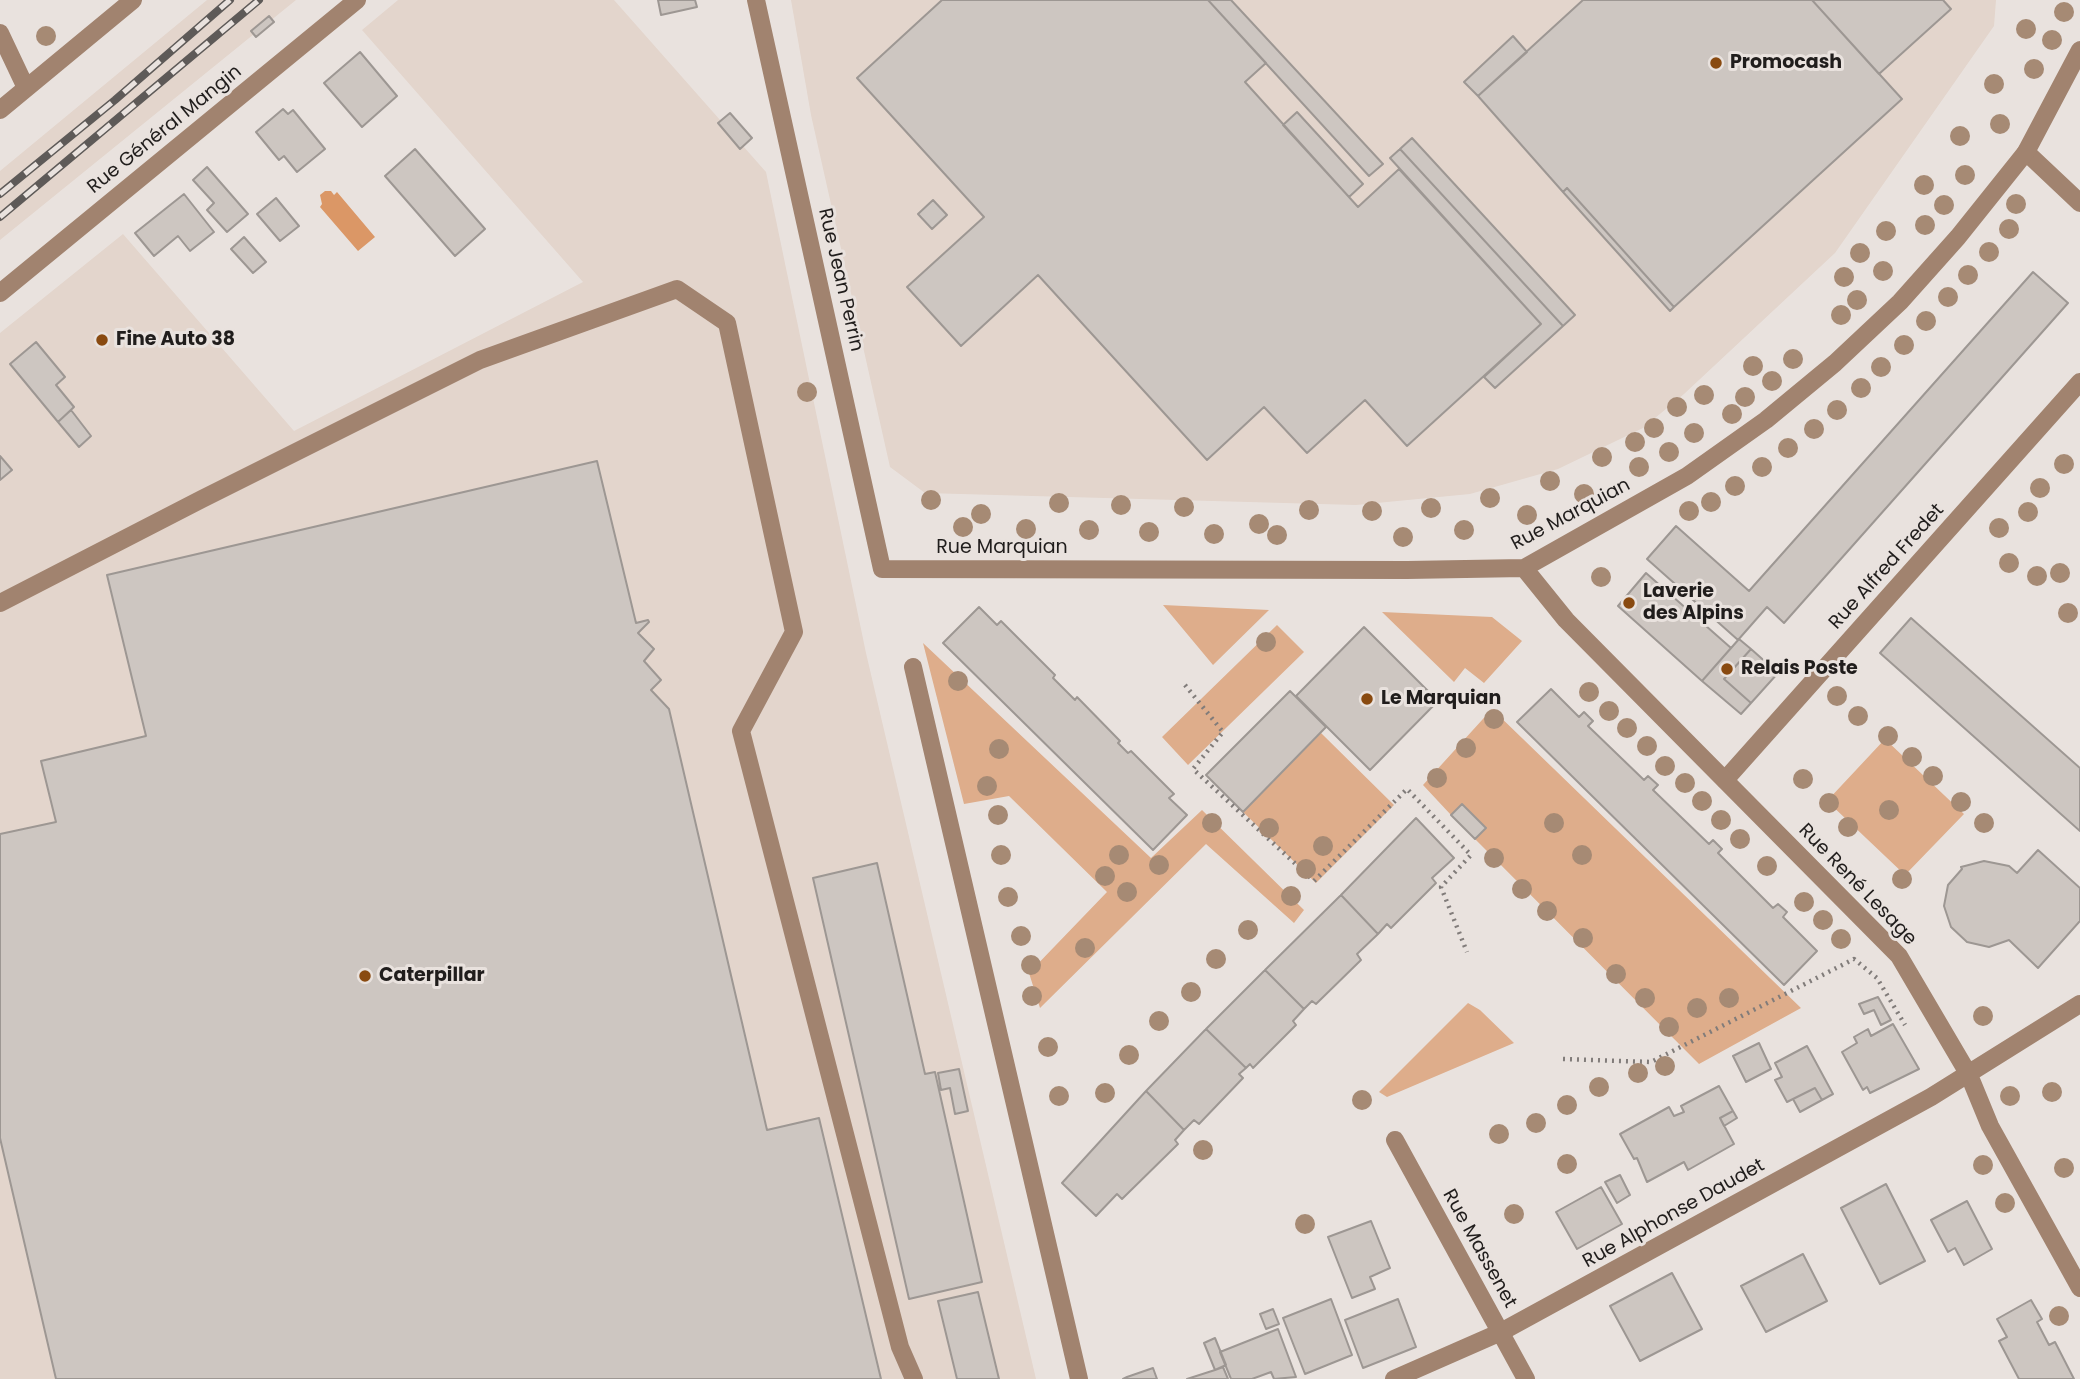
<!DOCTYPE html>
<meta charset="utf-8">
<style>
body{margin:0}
canvas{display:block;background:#e9e2de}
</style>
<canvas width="2080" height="1379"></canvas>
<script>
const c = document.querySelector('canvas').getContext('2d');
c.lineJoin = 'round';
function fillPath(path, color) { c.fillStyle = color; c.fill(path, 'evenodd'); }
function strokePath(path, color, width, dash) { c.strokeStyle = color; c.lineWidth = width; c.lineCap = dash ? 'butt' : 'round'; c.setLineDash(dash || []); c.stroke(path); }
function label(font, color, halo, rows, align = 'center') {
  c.font = font + ' Poppins,sans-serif'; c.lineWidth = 6; c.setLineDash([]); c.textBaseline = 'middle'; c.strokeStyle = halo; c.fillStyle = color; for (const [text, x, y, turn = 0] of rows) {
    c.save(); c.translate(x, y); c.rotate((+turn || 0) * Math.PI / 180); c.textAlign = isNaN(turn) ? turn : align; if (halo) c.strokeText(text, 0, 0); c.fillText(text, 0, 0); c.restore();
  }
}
fillPath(new Path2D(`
 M207 0H296L0 240V171Z
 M398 0H614L766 172 866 653 1036 1379H0V333L123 234 294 431 583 282 362 30Z
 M791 0H1996L1994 26 1835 253 1684 394 1643 428 1558 469 1470 494 1356 505 925 493 890 467 811 115Z`), '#e3d5cc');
fillPath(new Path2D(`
 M1163 605 1269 610 1213 665Z
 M1382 612 1492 617 1522 641 1484 683 1465 668 1454 682Z
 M1277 625 1304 652 1188 765 1162 737Z
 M923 643 1151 858 1202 810 1304 910 1294 923 1206 844 1040 1008 1029 973 1107 892 1009 796 964 804Z
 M1492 709 1801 1008 1699 1064 1475 839 1486 828 1462 805 1451 815 1423 785Z
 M1321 733 1394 805 1316 883 1243 812Z
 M1885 739 1964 814 1905 875 1827 801Z
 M1468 1003 1480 1010 1514 1043 1387 1097 1379 1092Z`), '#dead8b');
fillPath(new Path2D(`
 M325 191H331L334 195 337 192 375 237 358 251 320 207 322 204 320 195Z`), '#db9766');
const building = new Path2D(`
 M658 0H695L697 7 661 15Z
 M942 0H1208L1266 63 1245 82 1358 207 1399 169 1541 324 1407 446 1365 400 1307 453 1264 407 1207 460 1038 275 961 346 907 287 984 217 857 78Z
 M1208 0H1231L1383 164 1369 176Z
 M1583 0H1812L1902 99 1674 307 1567 188 1563 192 1478 96Z
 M1812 0H1943L1951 9 1879 74Z
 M269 16 274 22 256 37 251 31Z
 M1513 36 1527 52 1478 96 1464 82Z
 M360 52 397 96 362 127 324 83Z
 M283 109 288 114 293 110 325 149 297 172 284 156 279 160 256 132Z
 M1297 112 1363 184 1349 197 1283 125Z
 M730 113 752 138 740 149 718 123Z
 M1412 138 1575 315 1563 326 1400 149Z
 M415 149 485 229 455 256 385 176Z
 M1400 149 1563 326 1495 388 1484 377 1541 324 1390 158Z
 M207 167 248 214 227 232 207 210 214 203 193 180Z
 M1567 188 1674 307 1670 311 1563 192Z
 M184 194 214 232 190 251 178 236 154 256 135 233Z
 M276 198 299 226 280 241 257 214Z
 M933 200 947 215 932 229 918 214Z
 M244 237 266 262 253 273 231 249Z
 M2033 272 2068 303 1784 623 1767 607 1738 640 1647 559 1676 526 1749 591Z
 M36 342 65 377 56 385 74 407 58 422 10 364Z
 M71 410 91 436 79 447 58 422Z
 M0 456 12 470 0 480Z
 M597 461 636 623 648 620 649 622 638 633 654 649 644 661 661 680 651 690 669 709 767 1130 819 1118 881 1379H56L0 1138V834L56 822 41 761 146 736 107 575Z
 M1646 573 1731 648 1702 681 1618 606Z
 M979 607 997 625 1001 621 1055 675 1053 678 1075 700 1077 697 1120 741 1118 743 1128 753 1131 751 1174 794 1169 798 1187 815 1153 850 943 643Z
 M1911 618 2080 768V831L1880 653Z
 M1364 627 1438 701 1370 770 1296 696Z
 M1739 639 1751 649 1724 679 1751 703 1741 714 1702 681Z
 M1751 649 1778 673 1751 703 1724 679Z
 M1551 689 1579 717 1584 712 1593 721 1588 726 1644 780 1648 776 1658 785 1653 790 1709 844 1713 840 1722 849 1718 853 1773 908 1778 904 1787 912 1783 917 1817 951 1784 985 1517 722Z
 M1290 691 1326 727 1243 812 1206 775Z
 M1462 804 1486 828 1475 839 1451 815Z
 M1416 818 1454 858 1432 878 1436 883 1391 928 1387 924 1378 934 1341 895Z
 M2038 850 2080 888V921L2038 968 2009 940 1989 947 1967 942 1951 927 1944 906 1948 885 1962 869 1961 867 1984 861 2009 866 2017 873Z
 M877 863 925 1074 935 1072 982 1282 909 1299 813 878Z
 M1341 895 1378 934 1357 954 1361 960 1316 1004 1312 1001 1304 1009 1265 970Z
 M1265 970 1304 1009 1293 1021 1296 1025 1253 1068 1250 1064 1246 1068 1206 1029Z
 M1878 997 1891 1020 1881 1025 1874 1010 1864 1014 1859 1004Z
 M1893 1024 1919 1069 1870 1093 1867 1087 1863 1090 1842 1052 1857 1043 1854 1037 1868 1029 1871 1036Z
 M1206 1029 1246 1068 1239 1074 1243 1078 1199 1124 1194 1120 1184 1130 1146 1091Z
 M1759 1043 1771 1069 1746 1082 1733 1056Z
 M1807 1046 1833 1094 1822 1100 1815 1088 1787 1102 1775 1080 1782 1077 1775 1063Z
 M959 1069 968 1111 955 1114 950 1088 941 1090 938 1073Z
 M1719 1086 1733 1111 1720 1118 1734 1144 1688 1170 1684 1162 1647 1182 1637 1158 1634 1159 1620 1134 1669 1107 1674 1116 1684 1112 1681 1106Z
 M1815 1088 1822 1100 1800 1112 1793 1099Z
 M1146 1091 1184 1130 1175 1140 1178 1144 1122 1199 1117 1194 1096 1216 1062 1183Z
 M1733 1111 1737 1118 1724 1126 1720 1118Z
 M1620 1175 1630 1195 1617 1203 1605 1182Z
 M1886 1184 1925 1261 1880 1284 1841 1208Z
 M1601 1187 1622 1224 1577 1249 1556 1212Z
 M1967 1201 1992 1249 1964 1265 1955 1248 1948 1252 1931 1220Z
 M1371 1221 1390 1268 1370 1277 1375 1289 1352 1298 1328 1237Z
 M1803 1254 1827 1301 1766 1332 1741 1286Z
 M1672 1273 1702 1329 1640 1361 1610 1306Z
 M978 1292 999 1379H957L938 1301Z
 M1331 1299 1352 1355 1305 1374 1283 1318Z
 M1398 1299 1416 1347 1363 1368 1345 1320Z
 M2031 1300 2042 1319 2037 1322 2049 1345 2055 1342 2074 1379H2019L1999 1341 2007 1337 1997 1319Z
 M1273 1309 1279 1324 1266 1329 1260 1314Z
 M1278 1329 1296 1377 1274 1379 1271 1372 1252 1379H1231L1220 1352Z
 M1215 1338 1226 1365 1215 1370 1204 1343Z
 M1223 1367 1228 1379H1187L1215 1370Z
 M1153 1368 1157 1379H1123L1127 1377Z`);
fillPath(building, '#cdc6c1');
strokePath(building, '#9d9793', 2);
strokePath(new Path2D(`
 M1185 685 1223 732 1193 769 1314 881 1407 789 1471 855 1441 887 1467 952
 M1563 1059 1651 1062 1854 959 1877 978 1905 1025`), '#817c7a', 4.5, [2, 5]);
strokePath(new Path2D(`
 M2026 152 2080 203
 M0 603 202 499 480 360 677 289 727 323 794 632 741 731 900 1347 914 1379
 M913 667 1079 1379
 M1725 780 2080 382`), '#a1836f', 18);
strokePath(new Path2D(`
 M756 0 882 569 1407 570 1524 568 1687 476 1766 420 1835 363 1900 302 1958 237 2026 152 2080 50
 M0 33 26 88
 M0 110 133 0
 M0 293 357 0
 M1524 568 1566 620 1899 956 1969 1075 1990 1126 2080 1288
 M1395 1140 1526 1379
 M1394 1379 1501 1332 1931 1097 2080 1004`), '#a1836f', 18);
const rail = new Path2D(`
 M0 194 115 100 230 0
 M0 217 259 0`);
strokePath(rail, '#5e5a58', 8);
strokePath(rail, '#e9e2de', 5, [16]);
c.fillStyle = '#a68a74';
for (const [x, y] of [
 [2064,12],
 [2026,29],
 [46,36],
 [2052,40],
 [2034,69],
 [1994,84],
 [2000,124],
 [1960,136],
 [1965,175],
 [1924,185],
 [2016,204],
 [1944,205],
 [1925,225],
 [2009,229],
 [1886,231],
 [1989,252],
 [1860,253],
 [1883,271],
 [1968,275],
 [1844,277],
 [1948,297],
 [1857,300],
 [1841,315],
 [1926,321],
 [1904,345],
 [1793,359],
 [1753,366],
 [1881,367],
 [1772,381],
 [1861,388],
 [807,392],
 [1704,395],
 [1745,397],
 [1677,407],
 [1837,410],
 [1732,414],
 [1654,428],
 [1814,429],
 [1694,433],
 [1635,442],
 [1788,448],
 [1669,452],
 [1602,457],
 [2064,464],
 [1639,467],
 [1762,467],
 [1550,481],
 [1735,486],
 [2040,488],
 [1584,494],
 [1490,498],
 [931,500],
 [1711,502],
 [1059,503],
 [1121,505],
 [1184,507],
 [1431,508],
 [1309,510],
 [1372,511],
 [1689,511],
 [2028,512],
 [981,514],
 [1527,515],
 [1259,524],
 [963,527],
 [1999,528],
 [1026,529],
 [1089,530],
 [1464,530],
 [1149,532],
 [1214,534],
 [1277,535],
 [1403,537],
 [2009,563],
 [2060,573],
 [2037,576],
 [1601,577],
 [2068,613],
 [1266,642],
 [958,681],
 [1589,692],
 [1837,696],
 [1609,711],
 [1858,716],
 [1494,719],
 [1627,728],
 [1888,736],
 [1647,746],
 [1466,748],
 [999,749],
 [1912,757],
 [1665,766],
 [1933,776],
 [1437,778],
 [1803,779],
 [1685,783],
 [987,786],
 [1702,801],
 [1961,802],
 [1829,803],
 [1889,810],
 [998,815],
 [1721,820],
 [1212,823],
 [1554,823],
 [1984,823],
 [1848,827],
 [1269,828],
 [1740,839],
 [1323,846],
 [1001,855],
 [1119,855],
 [1582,855],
 [1494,858],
 [1159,865],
 [1767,866],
 [1306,869],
 [1105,876],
 [1902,879],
 [1522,889],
 [1127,892],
 [1291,896],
 [1008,897],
 [1804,902],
 [1547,911],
 [1823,920],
 [1248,930],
 [1021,936],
 [1583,938],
 [1841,939],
 [1085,948],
 [1216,959],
 [1031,965],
 [1616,974],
 [1191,992],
 [1032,996],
 [1645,998],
 [1729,998],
 [1697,1008],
 [1983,1016],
 [1159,1021],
 [1669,1027],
 [1048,1047],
 [1129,1055],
 [1665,1066],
 [1638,1073],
 [1599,1087],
 [2052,1092],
 [1105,1093],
 [1059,1096],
 [2010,1096],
 [1362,1100],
 [1567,1105],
 [1536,1123],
 [1499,1134],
 [1203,1150],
 [1567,1164],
 [1983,1165],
 [2064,1168],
 [2005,1203],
 [1514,1214],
 [1305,1224],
 [2059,1316]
]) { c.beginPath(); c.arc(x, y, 10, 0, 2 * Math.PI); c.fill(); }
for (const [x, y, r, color] of [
 [1716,63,7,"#894a10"],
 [102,340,7,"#894a10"],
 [1629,603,7,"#894a10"],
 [1727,669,7,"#894a10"],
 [1367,699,7,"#894a10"],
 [365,976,7,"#894a10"]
]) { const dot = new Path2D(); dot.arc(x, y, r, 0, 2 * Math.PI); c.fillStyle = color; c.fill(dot); strokePath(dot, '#e9e2de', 2.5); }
label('bold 19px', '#201d1c', '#e9e2de', [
 ["Promocash",1730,63],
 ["Fine Auto 38",116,340],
 ["Laverie",1643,592],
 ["des Alpins",1643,614],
 ["Relais Poste",1741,669],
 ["Le Marquian",1381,699],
 ["Caterpillar",379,976]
], 'left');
label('19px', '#201d1c', '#e9e2de', [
 ["Rue Général Mangin",165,130,-39],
 ["Rue Jean Perrin",840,280,77],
 ["Rue Marquian",1571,515,-28],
 ["Rue Marquian",1002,548],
 ["Rue Alfred Fredet",1887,567,-48],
 ["Rue René Lesage",1857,885,46],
 ["Rue Alphonse Daudet",1674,1214,-29],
 ["Rue Massenet",1479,1249,61]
]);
</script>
